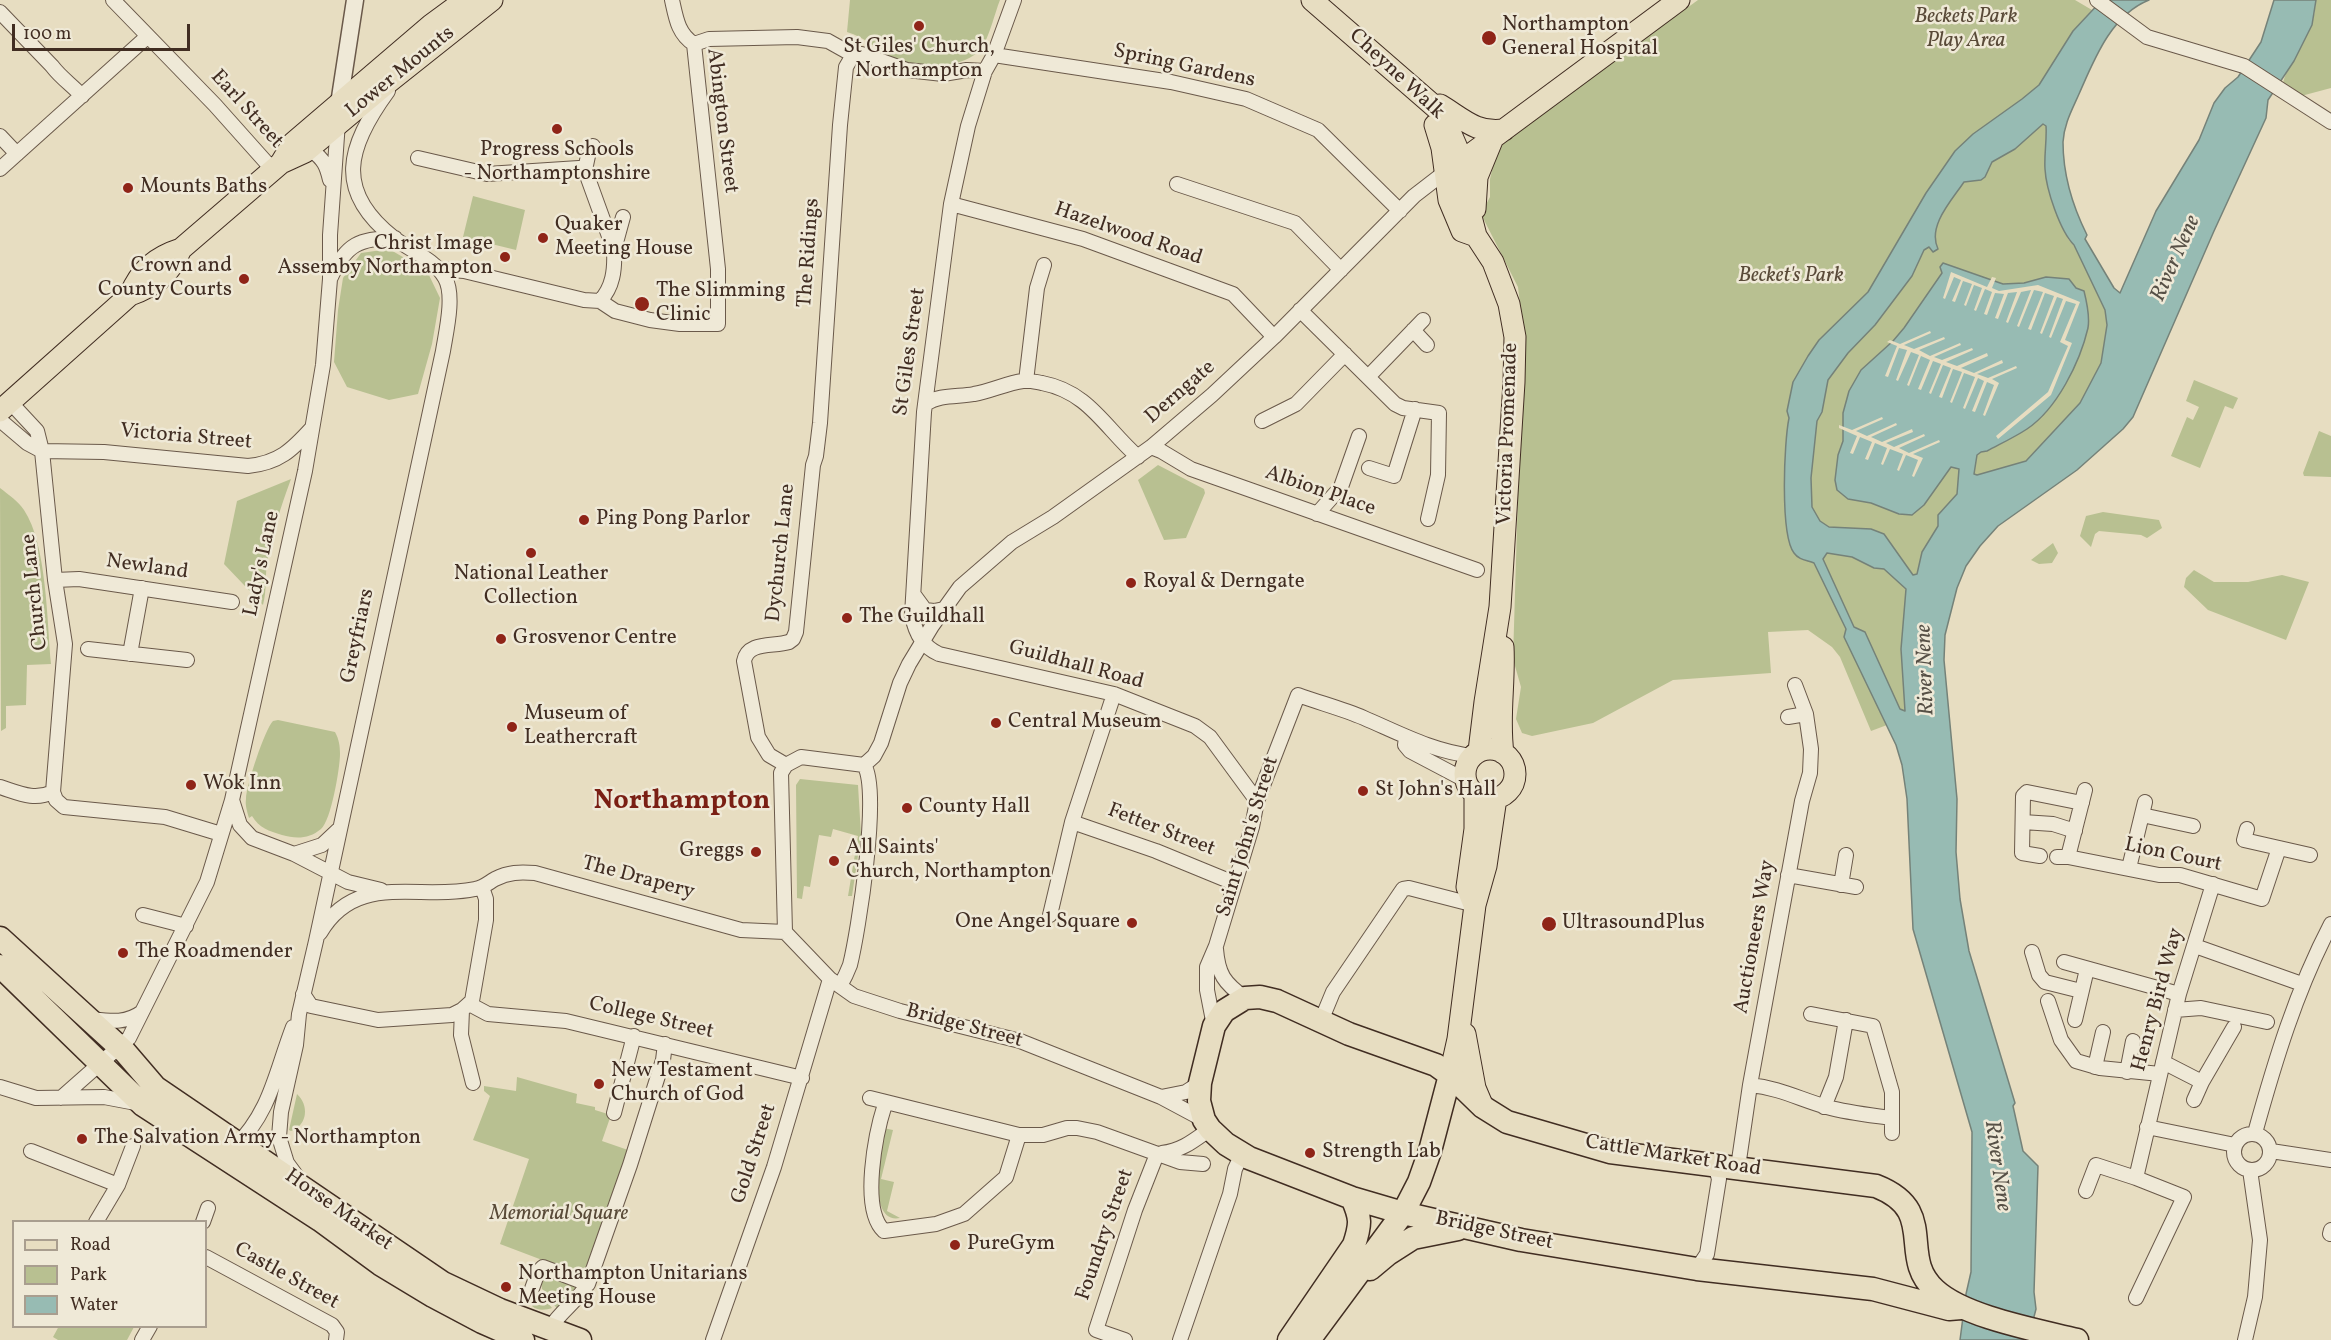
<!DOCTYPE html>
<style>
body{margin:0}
#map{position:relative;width:2331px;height:1340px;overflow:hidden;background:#e7ddc1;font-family:Vollkorn,serif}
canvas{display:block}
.legend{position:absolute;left:12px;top:1220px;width:195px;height:108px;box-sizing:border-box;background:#efe9d7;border:2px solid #a99e8f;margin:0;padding:8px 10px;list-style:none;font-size:18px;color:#412d22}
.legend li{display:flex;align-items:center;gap:12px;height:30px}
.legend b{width:30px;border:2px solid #a99e8f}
.scale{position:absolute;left:12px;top:24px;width:178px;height:27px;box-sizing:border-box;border:3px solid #412d22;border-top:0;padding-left:8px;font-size:18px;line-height:21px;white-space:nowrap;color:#412d22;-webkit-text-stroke:4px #efe9d7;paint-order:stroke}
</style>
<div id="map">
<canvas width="2331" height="1340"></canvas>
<ul class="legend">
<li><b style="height:8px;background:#e7ddc1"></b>Road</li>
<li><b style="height:16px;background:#b8c091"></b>Park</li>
<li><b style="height:16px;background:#97bbb3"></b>Water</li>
</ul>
<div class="scale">100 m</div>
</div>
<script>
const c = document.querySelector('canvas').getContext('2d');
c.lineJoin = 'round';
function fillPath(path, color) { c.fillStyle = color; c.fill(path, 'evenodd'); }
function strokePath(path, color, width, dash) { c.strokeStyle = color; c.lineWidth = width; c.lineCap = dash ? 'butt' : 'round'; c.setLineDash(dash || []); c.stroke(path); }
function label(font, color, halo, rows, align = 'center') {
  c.font = font + ' Vollkorn,serif'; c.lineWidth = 5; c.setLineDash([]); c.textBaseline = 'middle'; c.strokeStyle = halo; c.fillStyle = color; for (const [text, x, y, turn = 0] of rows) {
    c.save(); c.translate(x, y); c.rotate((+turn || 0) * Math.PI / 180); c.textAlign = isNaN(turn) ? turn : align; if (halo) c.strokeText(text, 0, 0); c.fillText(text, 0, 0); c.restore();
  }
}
fillPath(new Path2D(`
 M850 0H1000C995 12 988 43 979 51 958 71 916 68 891 57 876 49 865 37 847 32Z
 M1698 0H2075L2092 10 2073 31 2049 70 2045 170 2068 239 2075 247 2105 310 2107 325 2101 363 2080 403 2026 461 1977 475 1938 515V526L1922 552 1901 649 1906 711 1887 725 1871 731 1840 657 1832 647 1808 630 1768 632 1771 673 1673 680 1593 723 1532 736 1522 733 1516 719 1521 687 1513 659 1523 328 1518 287 1481 214 1490 197V179L1498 145Z
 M2316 0H2331V88L2301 96 2283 84C2284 72 2304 42 2310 28 2314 20 2315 9 2316 0Z
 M473 196 525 210 516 250 463 237Z
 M389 249 427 271 440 298 432 344 418 394 389 400 347 387 334 362 338 310 343 278 361 253Z
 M2194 380 2238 398 2233 409 2225 406 2200 468 2171 456 2187 417 2193 420 2199 407 2186 401Z
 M2319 431 2331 436V477L2304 476 2303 473Z
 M1158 465 1204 489 1205 493 1186 538 1164 540 1138 480Z
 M291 479C281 506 272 534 267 562 265 577 267 589 263 605L224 564 237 501Z
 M0 488C9 495 18 501 24 510 47 544 47 623 51 664L27 665 26 705 6 706V728L1 731Z
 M2103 512 2159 520 2162 528 2147 538 2141 535 2099 531 2095 534 2091 547 2080 536 2086 516Z
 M2053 543 2058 553 2052 563 2039 564 2031 560Z
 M2194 570 2214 582H2248L2282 575 2309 582 2286 640 2208 610 2184 587 2186 578Z
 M278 720 335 732C339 739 340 746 340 754 340 768 331 821 321 829 309 839 296 839 282 835 269 831 259 828 252 816L249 818C247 811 245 805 246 799 246 786 265 729 273 721Z
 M800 779 858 785 861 835 852 896H848L858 836 833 829 831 837 819 835 810 887 804 886 802 899 797 898 796 785Z
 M517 1077 577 1094 576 1103 595 1107V1110L611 1115 602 1141 628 1150 587 1277 500 1244 529 1159 473 1140 490 1096 484 1091V1086L516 1091Z
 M297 1094C309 1105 308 1125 291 1131L289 1130Z
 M883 1128 893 1130 881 1179 894 1182 887 1211 900 1218C866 1225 881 1146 883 1128Z
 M548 1274 576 1286 577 1290 558 1309 548 1299 549 1295 542 1289 541 1281Z
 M537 1300 546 1301 552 1308C546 1310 537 1311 532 1306L533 1302Z
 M59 1326H134V1327L127 1340H58L53 1337Z`), '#b8c091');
const water = new Path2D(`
 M2102 0H2149C2111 15 2094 60 2079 94 2072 110 2064 124 2063 142 2063 175 2073 207 2087 235L2085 239 2114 288 2120 293 2156 211 2199 140 2214 103 2225 88 2238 77 2261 42 2274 0H2316L2312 25 2294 61 2268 100 2266 118 2214 231 2133 417 2123 429 2077 470 1998 526 1980 546 1966 566 1957 588 1945 635 1944 660 1957 799 1956 852 1960 899 1969 951 2015 1103 2013 1106 2023 1151 2038 1166 2034 1292 2036 1309 2028 1340H1960L1966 1294 1971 1272 1972 1132 1913 929 1907 799 1902 765 1896 745 1844 637 1846 629 1814 563C1806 560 1799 560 1794 553 1780 535 1784 442 1789 418L1787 411 1793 382 1808 356 1819 340 1868 292 1926 193 1955 151 1973 134 2022 99 2039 85 2073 31ZM2043 124 2046 126C2047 140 2044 155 2045 169 2046 189 2060 231 2074 245L2105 310 2107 325 2101 363 2080 403 2026 461 1977 475 1974 474 1977 455 1981 452 1987 451C2000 444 2015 437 2027 429 2057 409 2080 362 2088 328 2090 316 2087 303 2084 291L2076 288 2069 279 2046 277 2024 283 2003 284 1943 263 1940 267 1942 273 1904 328 1893 341 1861 370 1849 391 1843 413V441L1838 455 1835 480 1837 490 1848 499 1871 503 1899 514 1912 515 1924 505 1951 467 1959 469 1957 494 1938 515V526L1922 552 1917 574 1913 575 1884 534 1871 529 1829 527 1820 521 1812 507 1811 478 1817 421 1822 412 1828 380 1848 353 1875 325 1912 276 1924 250 1929 247 1933 252 1938 249C1927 226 1952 200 1964 182L1981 180 1985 177 1992 162 2015 149ZM1827 553 1852 557 1874 568 1884 569 1906 589 1901 649 1905 711 1900 709 1865 632 1854 627 1823 559Z`);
fillPath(water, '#97bbb3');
strokePath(water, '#758279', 1.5);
fillPath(new Path2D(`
 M1951 272 1987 287 1992 277 1996 278 1992 288 1999 291 2038 285 2080 302 2065 340 2072 343 2051 395 1998 439 1996 436 2048 392 2068 346 2060 342 2076 304 2066 301 2051 338 2049 337 2063 299 2057 297 2042 334 2040 333 2054 296 2045 293 2031 330 2028 329 2043 292 2034 290 2019 327 2017 326 2031 290 2021 292 2008 323 2006 322 2017 292 2008 293 1998 319 1995 318 2004 294 1995 293 1987 315 1984 314 1992 292 1985 289 1976 311 1974 310 1982 288 1974 285 1966 306 1964 305 1972 284 1963 281 1955 302 1952 301 1961 280 1954 277 1945 299 1943 298Z
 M1930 331 1931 333 1904 345 1914 349 1944 337 1945 339 1919 350 1930 356 1960 343 1961 345 1934 357 1942 360 1972 348 1973 350 1946 362 1957 366 1987 353 1988 356 1961 368 1974 373 2002 360 2003 363 1977 374 1988 378 2016 366 2017 368 1992 379 1999 383 1985 416 1983 415 1994 385 1987 382 1975 412 1972 411 1984 381 1978 378 1965 409 1963 408 1975 377 1964 373 1952 403 1950 402 1962 372 1953 369 1942 398 1939 397 1951 368 1943 365 1931 394 1929 393 1941 364 1933 361 1921 390 1918 389 1930 360 1921 356 1909 386 1907 385 1919 355 1911 352 1898 381 1896 380 1907 350 1899 348 1888 377 1885 376 1897 346 1887 342 1890 340 1900 344Z
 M1882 417 1883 419 1856 431 1867 436 1896 423 1897 425 1871 437 1882 442 1912 429 1913 432 1886 443 1894 447 1924 434 1925 436 1899 448 1909 453 1939 440 1940 442 1913 454 1923 458 1914 477 1912 476 1918 460 1906 455 1899 471 1897 470 1903 454 1890 449 1883 465 1881 464 1887 448 1875 443 1868 460 1865 459 1872 442 1860 437 1853 454 1850 453 1857 436 1839 428V425L1852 430Z`), '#e7ddc1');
const minor = new Path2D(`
 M113 0 215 105 273 170
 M1014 0 994 55 985 71 968 126 951 204 924 412 912 615C915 632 923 647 939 654L1114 694 1195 726 1210 737 1257 801
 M2097 0 2147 37 2244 66 2331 122
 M0 12 52 66C61 78 72 85 82 96
 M694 44 709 39 797 37 828 41 853 55 862 54 907 70 943 74 967 70 985 71
 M994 55 1171 82 1246 99 1318 130 1400 211
 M0 136 17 154
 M305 152 312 151C324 159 327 167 330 180
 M418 158 487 174 579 168 585 170 614 250C615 270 613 287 600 301
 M0 169 148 36
 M585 170 589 151 593 146
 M1177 184 1295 223 1341 270
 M951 204 1083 239 1233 294 1274 337
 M614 250 623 217
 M438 269 464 271 584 300 600 301 615 311 650 320 680 324H718V269L694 44C678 34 676 18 672 0
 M331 277C346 244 360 238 395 238
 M1300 310 1395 404 1403 408 1439 413 1438 475 1428 519
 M1413 330 1427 345
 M1368 377 1423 320
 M1026 381 1037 288 1044 265
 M11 403 37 431 42 451 55 580 65 644 53 792 56 800 64 807 165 817 221 834
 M926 404C939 394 959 397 974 394 991 391 1007 383 1023 381 1029 380 1036 382 1042 383 1089 392 1105 428 1138 457
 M0 420 27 443 42 451 104 452 248 466C279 463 292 450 312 428
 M1262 421 1296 404 1345 354
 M1151 447 1161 451 1191 469 1477 570
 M1369 468 1394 476 1415 409
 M1317 514 1341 487 1359 436
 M55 580 79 579 232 602
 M914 595 925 610 934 611 944 609
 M88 649 187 660
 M130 654 142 588
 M1788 717 1806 714
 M1406 737 1405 745 1410 751 1465 780
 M786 765 769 755 758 737 744 661C748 641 773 647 789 642L793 639 796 632 813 465 816 456 820 423 840 125 846 67 853 55
 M864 765 874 756 881 743 900 683 909 664 932 626 960 587 1012 542 1053 517 1151 447 1212 395 1274 337 1414 196 1449 169
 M0 787C19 793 34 801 53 792
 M232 800 240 825 252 838 294 854 348 882 381 890
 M2142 815 2193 826
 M1072 822 1156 851 1234 883
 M2023 822 2053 824 2075 831
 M2247 829 2244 840 2310 855
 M294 854 322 845 338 830
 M2040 856 2022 853 2023 796 2027 792 2082 803
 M2057 857H2068L2159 875H2180L2262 899 2279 848
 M2068 857 2085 790
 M2129 868 2145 802
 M1788 875 1856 887
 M1841 885 1846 855
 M143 915 186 926
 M1050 915 1072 822 1114 694
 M785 932 830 979 854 996 900 1011 1020 1041 1161 1097 1204 1120
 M785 932 781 773 786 765 801 757 864 765
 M320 933C356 871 418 901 475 889 483 888 488 883 495 879 509 872 519 872 535 873L741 930 785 932
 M2195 946 2302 984
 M1216 949C1218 974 1224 983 1245 998
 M2032 952 2039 975 2045 982 2081 991
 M2064 962 2179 994
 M840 986C844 979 847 973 850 965 858 933 881 790 864 765
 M303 994 311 1006 378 1020 452 1015 462 1010 472 1001
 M472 1001 473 1006 488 1014 566 1021 802 1078
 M472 1001 486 920V899L482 887
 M2048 1001 2061 1040 2076 1061 2100 1068 2160 1074
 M462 1010 461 1035 473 1083
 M2175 1010 2201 1008 2267 1022
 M1811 1014 1873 1026 1892 1092V1133
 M90 1019C109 1021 126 1024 142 1012
 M2075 1020 2087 969
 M1321 1021 1333 992 1403 889 1409 888 1475 905
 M1214 1026 1207 990V967L1216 946 1252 827 1257 801 1298 695C1320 703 1343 709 1364 718 1399 733 1434 752 1473 756
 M2163 1062 2202 1082
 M2095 1067 2103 1032
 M2127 1072 2133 1041
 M1750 1085C1780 1088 1799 1099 1827 1107 1848 1113 1870 1115 1892 1118
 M0 1087 36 1098 104 1097 141 1104
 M1161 1097 1186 1092 1200 1083
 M61 1098 129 1038 207 882 232 800 305 471 323 365 330 279V235L338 122
 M870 1098 1019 1135H1043L1067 1128H1077L1097 1132 1180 1162 1203 1164
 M2194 1100 2202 1082 2234 1027
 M885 1104C876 1132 860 1209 884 1231L936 1224 964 1214 1006 1177 1019 1135
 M1824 1107 1836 1077 1846 1020
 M614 1113 634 1036
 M2147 1127 2235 1145
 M2255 1133C2275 1061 2296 991 2331 924
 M2234 1152a18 18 0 1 1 36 0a18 18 0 1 1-36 0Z
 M234 1148C271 1111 275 1074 293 1027
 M31 1151 118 1185
 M2271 1151 2331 1160
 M1162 1153C1183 1150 1193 1141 1210 1129
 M1738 1167 1750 1085 1802 801 1810 773 1811 749 1806 714 1795 685
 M298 1178 287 1163 279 1137 281 1112 296 1045 299 1014 316 941 443 351C446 332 455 295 445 278 434 259 411 251 394 238 334 191 347 147 388 91
 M2136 1178 2179 994 2213 884
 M2086 1191 2096 1165 2136 1178 2184 1197 2136 1298
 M96 1222 118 1185 133 1146
 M203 1222 208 1208
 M2330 1234 2331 1230
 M206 1257 332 1325 337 1332 336 1340
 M1697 1269 1707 1254 1719 1179 1715 1165
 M529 1297 538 1272 543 1267 588 1284
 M550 1328C561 1311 577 1301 588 1284L630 1165 663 1060 665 1044
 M142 1340 150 1326
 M713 1340 774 1167 830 979
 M1125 1340 1096 1330 1135 1210 1157 1154
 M1180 1340 1230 1194 1235 1169 1242 1154
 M2245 1340 2255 1297 2260 1240 2250 1170`);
const tertiary = new Path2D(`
 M339 104 355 0`);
const primary = new Path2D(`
 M1312 0 1442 113 1457 148 1462 182 1476 236 1493 262 1509 304 1515 337 1514 382 1500 607 1485 702 1479 751
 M1440 105C1462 118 1476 134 1504 130
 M1435 125 1442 148 1449 200 1462 231 1476 236
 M281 163 305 152 385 85 492 0
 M1459 163 1679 0
 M1475 209 1477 177 1493 138
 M130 295C156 286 170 274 181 249
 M0 411 130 295C140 270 156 257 181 249L281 163 293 143 431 25 465 0
 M1503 647C1505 682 1498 718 1503 753
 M1465 774a25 25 0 1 1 50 0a25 25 0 1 1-50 0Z
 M1474 905 1467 887 1475 829V794
 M1465 1034 1475 1088 1483 1107
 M1450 1075 1458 1039 1475 905 1486 866 1496 798`);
const trunk = new Path2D(`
 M0 938 125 1052 155 1087 443 1283 500 1310 580 1340
 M0 966 143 1105 320 1220 380 1264 433 1296 482 1322 523 1340
 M1370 1269 1388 1254 1413 1238 1458 1229
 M1961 1308 1949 1309 1873 1289 1697 1269 1521 1240 1403 1213 1352 1198 1249 1158 1226 1144 1210 1129 1204 1120 1199 1101 1200 1083 1214 1026 1224 1011 1245 998 1260 997 1277 1001 1349 1034 1436 1065 1450 1075 1483 1107 1507 1122 1610 1152 1876 1186C1940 1211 1897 1256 1935 1290 1964 1317 2037 1330 2077 1340
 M1289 1340 1354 1245C1361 1224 1361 1218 1352 1198
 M1309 1340 1403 1213 1419 1182 1430 1151 1450 1075`);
strokePath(minor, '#6a594a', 16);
strokePath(tertiary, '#6a594a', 19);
strokePath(primary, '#412d22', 23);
strokePath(trunk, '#412d22', 25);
strokePath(minor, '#efe9d7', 14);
strokePath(tertiary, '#efe9d7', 16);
strokePath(primary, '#e7ddc1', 21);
strokePath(trunk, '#e7ddc1', 22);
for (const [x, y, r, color] of [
 [919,26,6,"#8f2418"],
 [1489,38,8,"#8f2418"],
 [557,129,6,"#8f2418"],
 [128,188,6,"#8f2418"],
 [543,238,6,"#8f2418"],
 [505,257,6,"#8f2418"],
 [244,279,6,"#8f2418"],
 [642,304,8,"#8f2418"],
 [584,520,6,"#8f2418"],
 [531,553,6,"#8f2418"],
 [1131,583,6,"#8f2418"],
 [847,618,6,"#8f2418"],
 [501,639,6,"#8f2418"],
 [996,723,6,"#8f2418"],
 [512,727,6,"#8f2418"],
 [191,785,6,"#8f2418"],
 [1363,791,6,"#8f2418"],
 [907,808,6,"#8f2418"],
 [756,852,6,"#8f2418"],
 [834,861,6,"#8f2418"],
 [1132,923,6,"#8f2418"],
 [1549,924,8,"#8f2418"],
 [123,953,6,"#8f2418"],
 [599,1084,6,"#8f2418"],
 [82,1139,6,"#8f2418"],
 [1310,1153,6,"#8f2418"],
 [955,1245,6,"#8f2418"],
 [506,1287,6,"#8f2418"]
]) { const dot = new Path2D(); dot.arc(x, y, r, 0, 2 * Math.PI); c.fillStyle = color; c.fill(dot); strokePath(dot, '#efe9d7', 2); }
label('italic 21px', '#594a38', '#efe9d7', [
 ["Beckets Park",1966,18],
 ["Play Area",1966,42],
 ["Becket's Park",1791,277],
 ["Memorial Square",559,1215]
]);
label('21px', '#412d22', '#efe9d7', [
 ["Northampton",1502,26],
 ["General Hospital",1502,50],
 ["St Giles' Church,",919,48,"center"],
 ["Northampton",919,72,"center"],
 ["Progress Schools",557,151,"center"],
 ["- Northamptonshire",557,175,"center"],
 ["Mounts Baths",140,188],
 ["Quaker",555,226],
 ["Meeting House",555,250],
 ["Christ Image",493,245,"right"],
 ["Assemby Northampton",493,269,"right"],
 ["Crown and",232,267,"right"],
 ["County Courts",232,291,"right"],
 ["The Slimming",656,292],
 ["Clinic",656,316],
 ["Ping Pong Parlor",596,520],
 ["National Leather",531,575,"center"],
 ["Collection",531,599,"center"],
 ["Royal & Derngate",1143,583],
 ["The Guildhall",859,618],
 ["Grosvenor Centre",513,639],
 ["Museum of",524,715],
 ["Leathercraft",524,739],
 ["Central Museum",1008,723],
 ["Wok Inn",203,785],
 ["St John's Hall",1375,791],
 ["County Hall",919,808],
 ["All Saints'",846,849],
 ["Church, Northampton",846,873],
 ["Greggs",744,852,"right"],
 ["One Angel Square",1120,923,"right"],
 ["UltrasoundPlus",1562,924],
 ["The Roadmender",135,953],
 ["New Testament",611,1072],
 ["Church of God",611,1096],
 ["The Salvation Army - Northampton",94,1139],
 ["Strength Lab",1322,1153],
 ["PureGym",967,1245],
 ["Northampton Unitarians",518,1275],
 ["Meeting House",518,1299]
], 'left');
label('21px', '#412d22', '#efe9d7', [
 ["Spring Gardens",1184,67,12],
 ["Lower Mounts",401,73,-39],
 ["Cheyne Walk",1396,75,43],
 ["Earl Street",246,110,48],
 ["Abington Street",721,121,83],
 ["Hazelwood Road",1128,235,19],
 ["The Ridings",810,253,-86],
 ["St Giles Street",911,352,-82],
 ["Derngate",1181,393,-41],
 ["Victoria Promenade",1509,434,-88],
 ["Victoria Street",186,438,5],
 ["Albion Place",1320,492,19],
 ["Dychurch Lane",782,553,-84],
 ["Lady's Lane",263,564,-78],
 ["Newland",147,568,8],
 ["Church Lane",36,592,-96],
 ["Greyfriars",359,636,-78],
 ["Guildhall Road",1076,666,15],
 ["Fetter Street",1161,831,21],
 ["Saint John's Street",1249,837,-73],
 ["Lion Court",2173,856,12],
 ["The Drapery",638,879,15],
 ["Auctioneers Way",1756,937,-80],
 ["Henry Bird Way",2159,1000,-75],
 ["College Street",651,1019,13],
 ["Bridge Street",964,1027,15],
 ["Gold Street",755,1154,-72],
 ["Cattle Market Road",1673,1157,9],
 ["Horse Market",338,1211,35],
 ["Bridge Street",1494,1232,12],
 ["Foundry Street",1106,1235,-71],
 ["Castle Street",286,1277,29]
]);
label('italic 22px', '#565046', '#efe9d7', [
 ["River Nene",2177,259,-66],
 ["River Nene",1927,670,-92],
 ["River Nene",1996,1166,82]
]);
label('bold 27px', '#7a1f14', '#efe9d7', [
 ["Northampton",682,803]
]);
</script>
